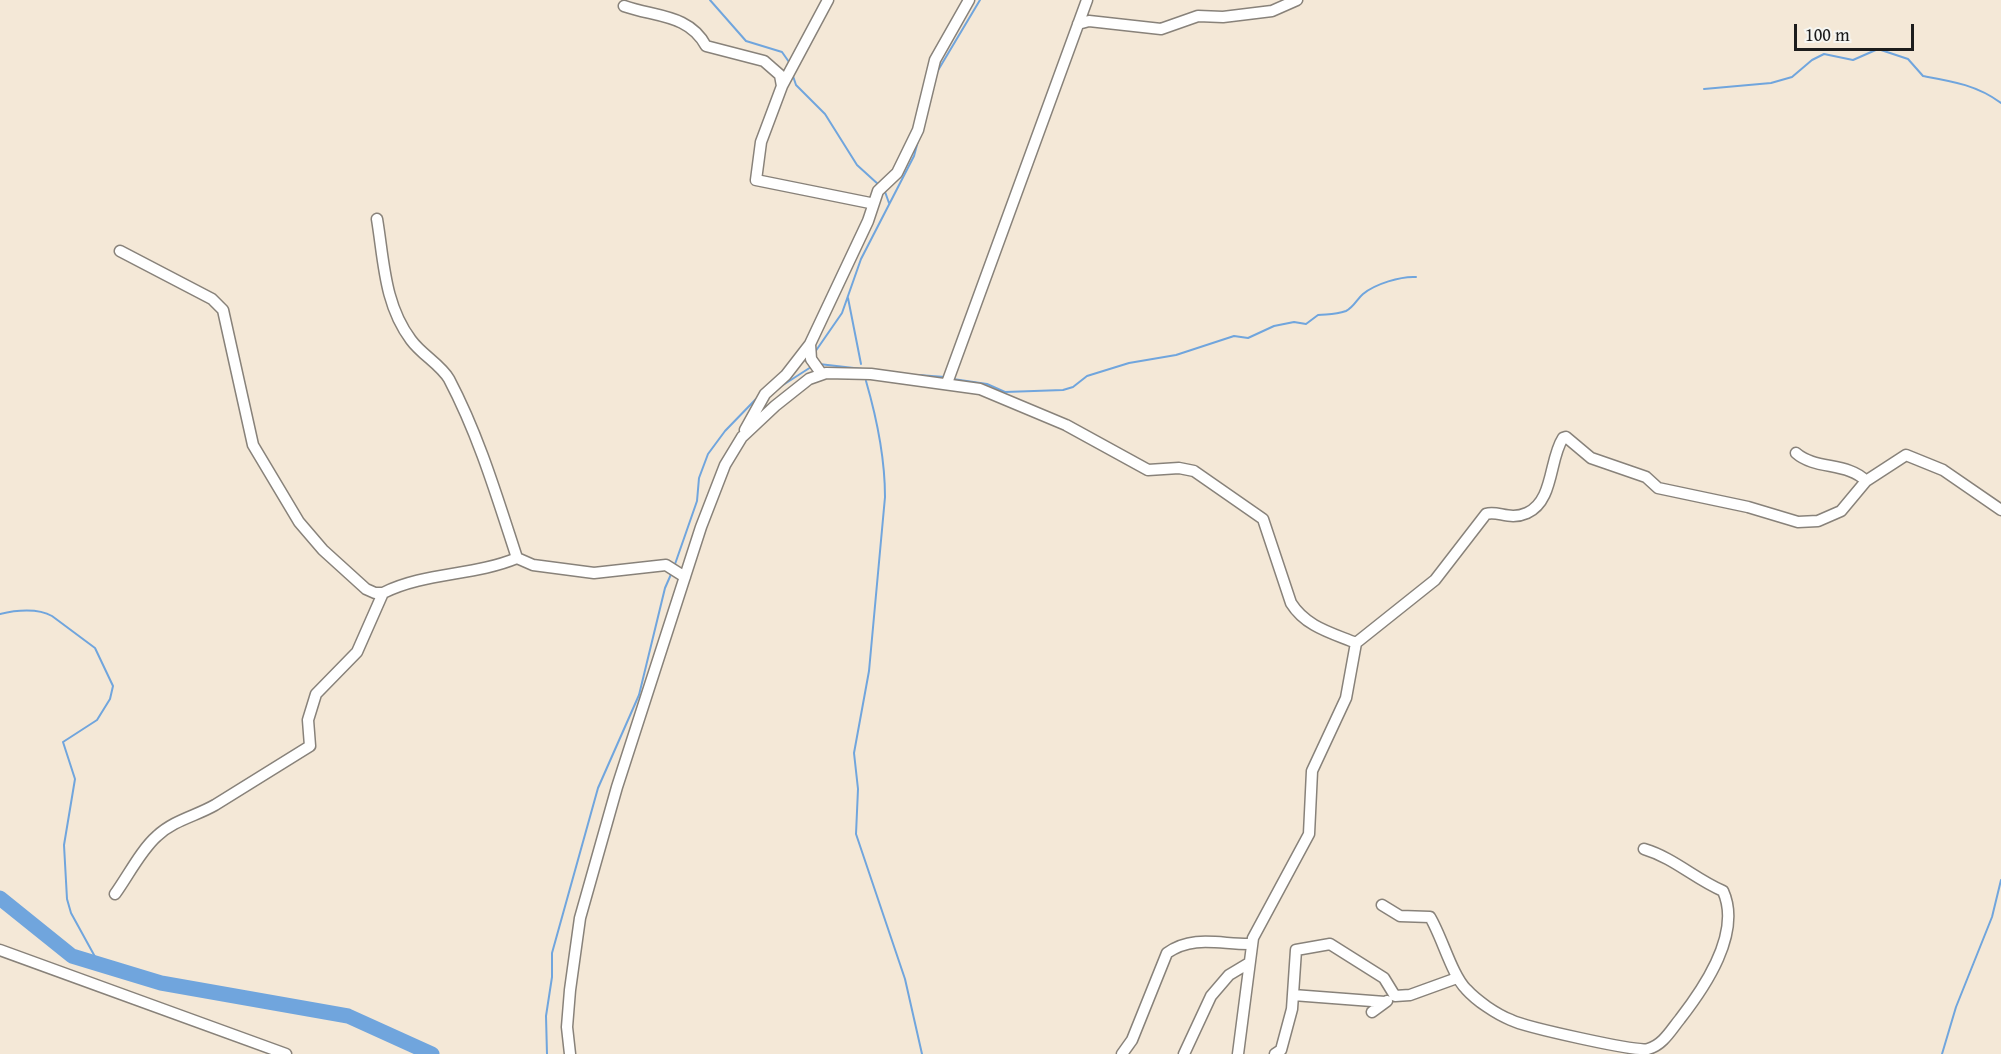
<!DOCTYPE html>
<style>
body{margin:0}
#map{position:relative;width:2001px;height:1054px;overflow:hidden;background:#f4e8d7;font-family:"Gentium Book Plus",serif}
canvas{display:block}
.scale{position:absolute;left:1794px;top:24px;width:120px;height:27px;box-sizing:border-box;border:3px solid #1c1c1c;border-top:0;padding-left:8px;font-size:18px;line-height:21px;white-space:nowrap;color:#1c1c1c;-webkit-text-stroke:4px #f6f6f2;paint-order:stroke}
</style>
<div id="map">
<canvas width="2001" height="1054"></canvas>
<div class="scale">100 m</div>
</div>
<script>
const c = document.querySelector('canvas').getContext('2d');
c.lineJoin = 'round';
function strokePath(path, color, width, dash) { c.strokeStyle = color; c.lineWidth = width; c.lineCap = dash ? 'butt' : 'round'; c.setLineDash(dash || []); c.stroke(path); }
strokePath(new Path2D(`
 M710 0 746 41 782 52 789 62
 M937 72 980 0
 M793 76 796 85 825 114 857 165 879 185
 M1704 89 1771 83 1792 77 1812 60 1824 54 1853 60 1878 49 1908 59 1923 76C1951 81 1977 85 2001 103
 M884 189 889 203
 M848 298 861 364
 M815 352 842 313 861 259 914 156 918 141
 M819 364 906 374
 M918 375 945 377
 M953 379 987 384 1005 392 1063 390 1073 387 1087 376 1129 363 1176 355 1234 336 1248 338 1274 326 1294 322 1306 324 1318 315C1329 314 1335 315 1346 311 1354 307 1357 299 1363 294 1375 284 1401 276 1416 277
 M866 381C877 419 885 457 885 497L869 671 854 753 858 789 856 834 905 979 922 1054
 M783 385 811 367
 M674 567 697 501 699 478 708 454 725 431 756 399
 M0 614C16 610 38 608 52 616L95 648 113 686 110 699 97 720 63 742 75 779 64 845 67 899 71 913 99 964
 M547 1054 546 1016 552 977V953L598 788 639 695 665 588 672 572
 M1942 1054 1956 1007 1992 917 2001 880`), '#70a5dd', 2);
strokePath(new Path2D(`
 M0 898 72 956 161 983 348 1016 432 1054`), '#70a5dd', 15);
const minor = new Path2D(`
 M624 6C655 17 689 14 706 46L764 61 780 75 782 86 761 142 756 180 870 203 872 207
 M1078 24 1089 21 1161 29 1198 16 1223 17 1272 11 1297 0
 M782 86 828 0
 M377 219C384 261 384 304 411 340 422 355 440 364 449 379 479 436 497 497 517 558L533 565 594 573 666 565 685 577
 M120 251 212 299 223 310 253 445 299 522 323 550 366 589 375 593H383
 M810 344 811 359 821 373
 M947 383 1087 0
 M745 430 765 394 786 375 810 344 868 221 878 191 897 173 918 130 935 60 969 0
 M1796 453C1815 470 1848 462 1866 481
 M115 894C128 876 141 850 157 836 174 820 196 816 215 805L310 746 308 720 316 694 357 652 383 593C425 572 474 576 517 558
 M1382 905 1400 916 1430 917C1442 937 1452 975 1466 989 1477 1001 1496 1014 1511 1020 1525 1027 1636 1052 1648 1049 1663 1045 1671 1030 1680 1019 1705 987 1742 933 1723 891 1695 879 1674 858 1644 849
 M0 950 286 1054
 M1293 995 1385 1002
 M1372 1012 1387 1001
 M570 1054 567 1027 570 990 580 918 617 787 701 527 725 465 742 437 775 406 809 379 826 373 871 374 980 389 1066 425 1148 470 1179 468 1194 471 1263 519 1291 603C1306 627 1332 633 1356 643
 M1122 1054 1132 1040 1167 953C1194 934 1222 945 1252 944
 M1184 1054 1211 996 1229 975 1249 963
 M1238 1054 1253 938 1309 834 1312 771 1346 698 1356 643 1435 580 1486 514C1498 510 1509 521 1527 513 1554 501 1549 459 1563 438L1566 437 1591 458 1646 477 1658 488 1748 507 1798 522 1818 521 1841 511 1866 481 1906 455 1943 470 2001 510
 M1275 1054 1281 1050 1292 1009 1296 950 1330 944 1384 978 1395 996 1410 995 1457 978`);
strokePath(minor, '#88827a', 13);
strokePath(minor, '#fff', 10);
</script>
